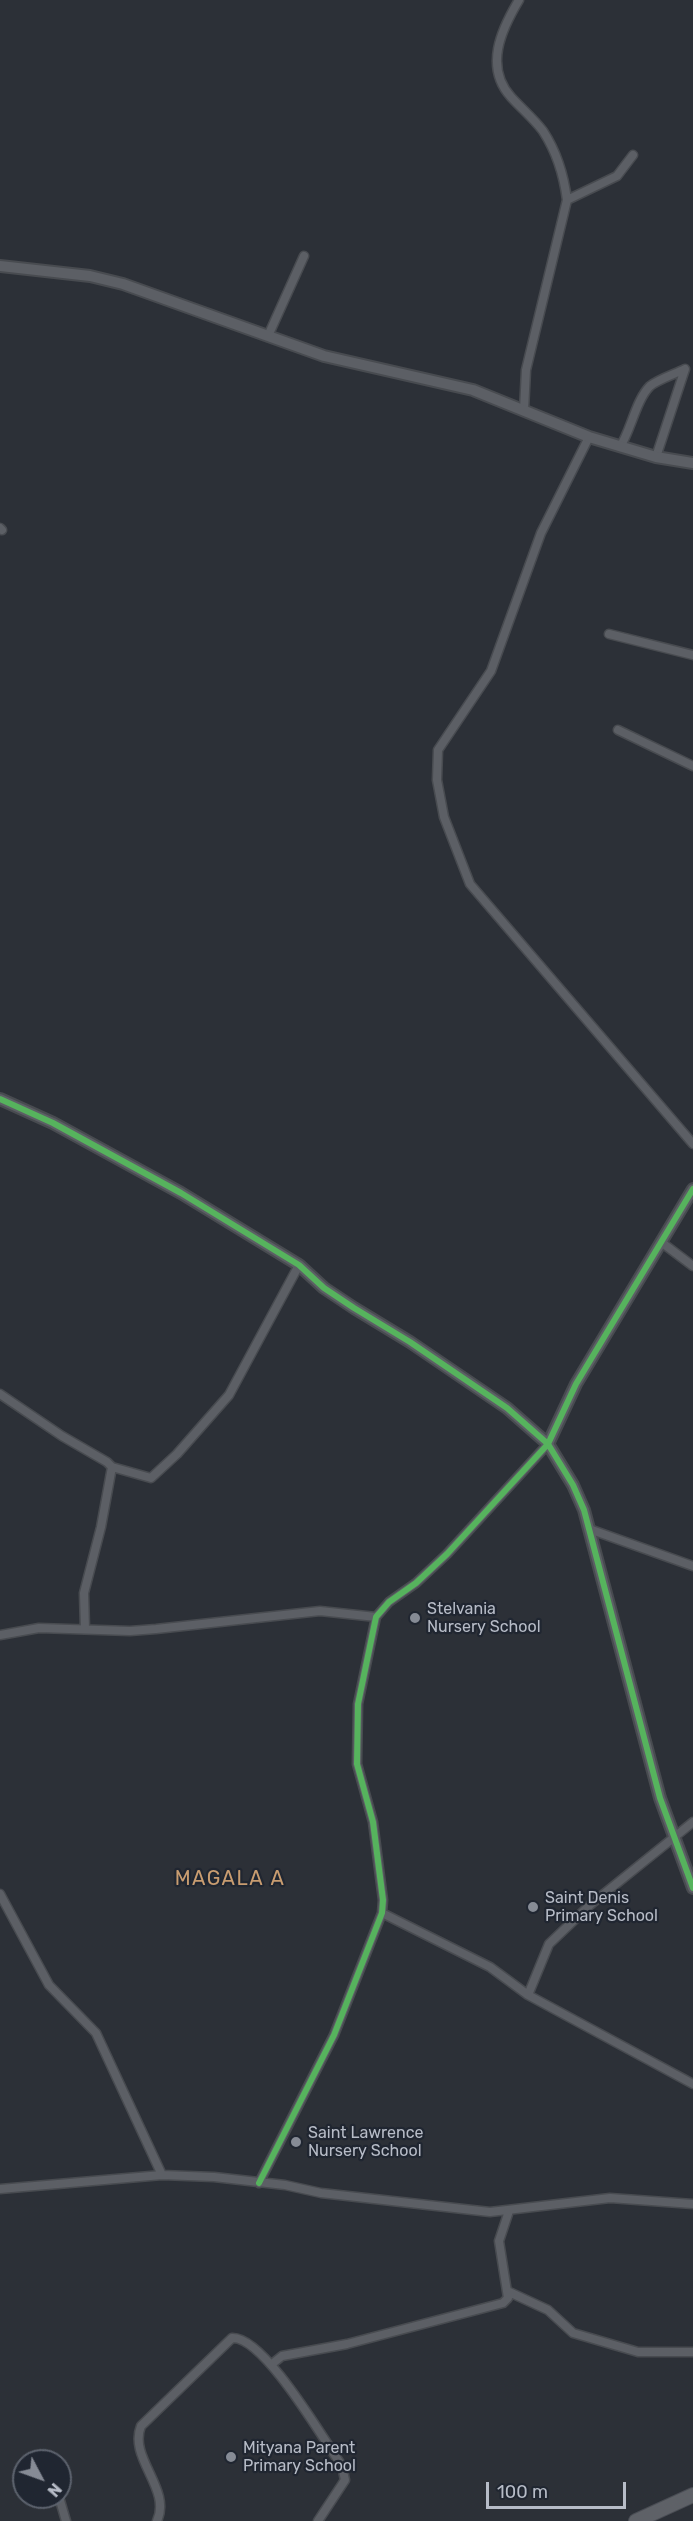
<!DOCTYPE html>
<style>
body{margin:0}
#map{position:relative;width:693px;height:2521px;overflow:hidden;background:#2c3037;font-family:Rubik,sans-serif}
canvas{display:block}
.north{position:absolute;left:12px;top:2449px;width:60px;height:60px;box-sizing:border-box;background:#202631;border:2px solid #5c626d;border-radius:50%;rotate:131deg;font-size:16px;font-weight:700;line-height:24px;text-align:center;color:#b7bcc7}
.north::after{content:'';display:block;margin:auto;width:21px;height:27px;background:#868b95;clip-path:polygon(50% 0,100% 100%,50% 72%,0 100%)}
.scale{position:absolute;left:486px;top:2482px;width:140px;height:27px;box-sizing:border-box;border:3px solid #b7bcc7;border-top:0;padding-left:8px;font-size:18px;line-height:21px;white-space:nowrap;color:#b7bcc7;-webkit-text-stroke:4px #202631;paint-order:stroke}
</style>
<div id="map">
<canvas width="693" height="2521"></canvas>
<div class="north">N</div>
<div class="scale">100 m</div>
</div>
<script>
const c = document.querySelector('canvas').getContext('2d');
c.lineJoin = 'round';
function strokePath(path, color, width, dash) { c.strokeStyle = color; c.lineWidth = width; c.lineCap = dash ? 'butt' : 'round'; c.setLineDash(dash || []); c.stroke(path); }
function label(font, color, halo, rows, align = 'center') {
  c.font = font + ' Rubik,sans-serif'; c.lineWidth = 4.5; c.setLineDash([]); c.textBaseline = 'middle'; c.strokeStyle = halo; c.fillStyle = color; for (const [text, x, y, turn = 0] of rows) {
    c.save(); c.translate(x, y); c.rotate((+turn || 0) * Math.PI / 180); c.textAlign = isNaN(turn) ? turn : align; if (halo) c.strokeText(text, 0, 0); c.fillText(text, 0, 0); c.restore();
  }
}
const minor = new Path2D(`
 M519 0C501 30 484 67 511 97 521 108 534 119 543 131 556 151 564 176 567 200L526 370 524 410
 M567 200 617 176 633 155
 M268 336 304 256
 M589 437 541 533 491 671 438 750 437 780 444 817 470 884 693 1144
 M620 447C631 430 636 400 650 386 659 379 675 374 685 369L656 457
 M0 528 2 530
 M609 634 693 655
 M618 730 693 766
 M661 1242 693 1266
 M0 1394 62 1436 107 1462 112 1467 151 1478 177 1454 229 1395 299 1265
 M589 1529 693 1566
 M85 1629 84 1593 101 1527 112 1467
 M0 1635 39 1628 130 1631 156 1629 320 1611 376 1617
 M0 1894 49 1985 96 2033 162 2175
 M382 1913 490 1967 528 1995 693 2084
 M528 1995 549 1944 590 1905 693 1822
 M259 2183 334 2035 382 1913 383 1900 373 1822 357 1764 358 1704 376 1617 389 1602 416 1583 447 1554 548 1444
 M0 2189 162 2175 214 2177 285 2185 321 2193 490 2212 610 2198 693 2204
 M507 2291 548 2310 573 2333 638 2352H693
 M272 2364 282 2356 347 2344 503 2303 508 2298 499 2241 509 2211
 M59 2497 66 2521
 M157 2521C172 2489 128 2458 141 2426L232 2338C264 2336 323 2439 342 2466L345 2480 318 2521`);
const tertiary = new Path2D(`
 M0 266 90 276 123 284 324 356 473 390 589 437 656 457 693 463
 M0 1099 53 1123 181 1193 299 1265 324 1288 354 1308 410 1342 507 1408 548 1444 573 1485 584 1510 660 1798 693 1888
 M548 1444 576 1384 693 1189`);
const primary = new Path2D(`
 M636 2521 693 2495`);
strokePath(minor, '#484b50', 11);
strokePath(tertiary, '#484b50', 14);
strokePath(primary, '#4a4d54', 16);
strokePath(minor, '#5c5f65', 8);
strokePath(tertiary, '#5c5f65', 10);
strokePath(primary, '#5e6167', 14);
strokePath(new Path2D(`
 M0 1099 53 1123 181 1193 299 1265 324 1288 354 1308 410 1342 507 1408 548 1444 573 1485 584 1510 660 1798 693 1888
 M259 2183 334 2035 382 1913 383 1900 373 1822 357 1764 358 1704 376 1617 389 1602 416 1583 447 1554 548 1444 576 1384 693 1189`), '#56b35d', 6);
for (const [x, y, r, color] of [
 [415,1618,6,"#868b95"],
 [533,1907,6,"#868b95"],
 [296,2142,6,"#868b95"],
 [231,2457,6,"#868b95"]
]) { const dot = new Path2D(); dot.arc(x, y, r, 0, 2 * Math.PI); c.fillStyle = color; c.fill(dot); strokePath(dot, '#202631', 2); }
label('16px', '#b7bcc7', '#202631', [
 ["Stelvania",427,1609],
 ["Nursery School",427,1627],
 ["Saint Denis",545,1898],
 ["Primary School",545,1916],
 ["Saint Lawrence",308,2133],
 ["Nursery School",308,2151],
 ["Mityana Parent",243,2448],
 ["Primary School",243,2466]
], 'left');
c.letterSpacing = '1.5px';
label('20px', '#c89c70', '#202631', [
 ["MAGALA A",230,1879]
]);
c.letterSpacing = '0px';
</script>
